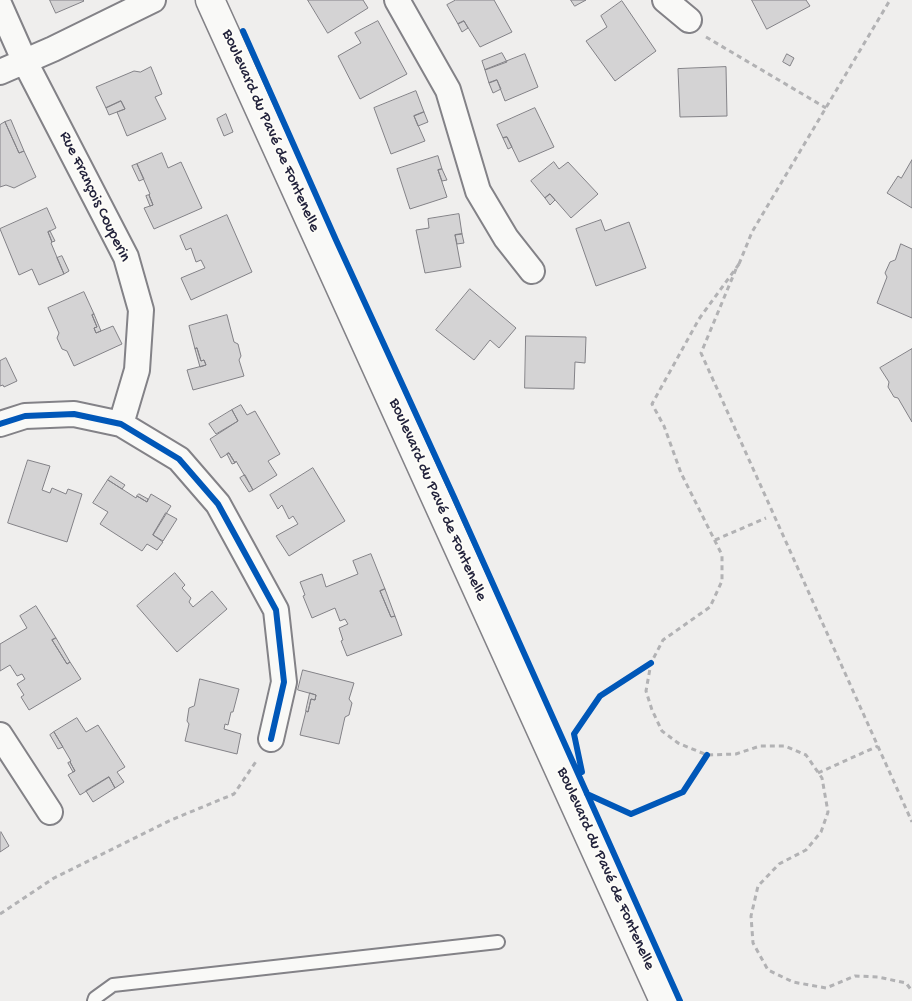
<!DOCTYPE html>
<meta charset="utf-8">
<style>
body{margin:0}
canvas{display:block;background:#efeeed}
</style>
<canvas width="912" height="1001"></canvas>
<script>
const c = document.querySelector('canvas').getContext('2d');
c.lineJoin = 'round';
function fillPath(path, color) { c.fillStyle = color; c.fill(path, 'evenodd'); }
function strokePath(path, color, width, dash) { c.strokeStyle = color; c.lineWidth = width; c.lineCap = dash ? 'butt' : 'round'; c.setLineDash(dash || []); c.stroke(path); }
function label(font, color, halo, rows, align = 'center') {
  c.font = font + ' "Gochi Hand",sans-serif'; c.lineWidth = 4; c.setLineDash([]); c.textBaseline = 'middle'; c.strokeStyle = halo; c.fillStyle = color; for (const [text, x, y, turn = 0] of rows) {
    c.save(); c.translate(x, y); c.rotate((+turn || 0) * Math.PI / 180); c.textAlign = isNaN(turn) ? turn : align; if (halo) c.strokeText(text, 0, 0); c.fillText(text, 0, 0); c.restore();
  }
}
const building = new Path2D(`
 M50 0H83L84 1 56 13Z
 M308 0H363L368 8 328 33Z
 M456 0H494L512 32 480 47 464 21 458 24 447 5Z
 M571 0H586L575 6Z
 M752 0H806L810 6 767 29Z
 M622 1 656 51 615 81 586 41 607 27 601 16Z
 M378 21 407 74 360 99 338 56 361 43 355 33Z
 M464 21 468 28 462 32 458 24Z
 M502 53 507 62 485 70 482 61Z
 M525 54 538 87 505 101 497 80 489 83 485 70Z
 M787 54 794 58 790 66 783 62Z
 M151 67 162 94 155 97 166 119 127 136 117 112 125 109 121 101 106 108 96 87 134 71 140 72Z
 M726 67 727 116 680 117 678 69Z
 M497 80 501 89 493 93 489 83Z
 M416 91 424 112 414 116 425 141 391 154 374 108Z
 M121 101 125 109 109 115 106 108Z
 M535 108 554 147 519 162 507 137 503 138 497 125Z
 M424 112 428 122 418 126 414 116Z
 M226 114 233 132 224 136 217 119Z
 M11 120 24 151 19 153 5 122Z
 M5 122 19 153 24 151 36 177 14 188 6 185 0 187V125Z
 M507 137 512 147 508 149 503 138Z
 M162 153 168 168 181 162 202 208 154 229 144 208 153 205 149 195 150 194 137 164Z
 M438 156 442 169 438 170 447 197 410 209 397 169Z
 M912 160V208L887 193 898 176 901 178Z
 M554 162 559 169 568 162 598 194 571 218 550 194 545 198 531 181Z
 M137 164 144 179 139 181 132 166Z
 M442 169 447 180 442 181 438 170Z
 M550 194 555 200 550 205 545 198Z
 M149 195 153 205 150 206 146 196Z
 M47 208 56 228 48 232 52 242 51 243 64 274 39 285 32 269 19 275 0 229Z
 M459 214 462 234 455 235 461 267 425 273 416 230 429 228 428 219Z
 M227 215 252 272 191 300 181 278 205 268 201 260 196 262 191 248 186 250 180 236Z
 M601 220 605 231 629 222 646 268 596 286 576 229Z
 M50 231 55 241 52 242 48 232Z
 M462 234 464 243 457 244 455 235Z
 M901 244 912 249V318L877 303 887 277 885 273 890 262 895 260Z
 M62 256 69 271 64 274 57 258Z
 M470 289 516 328 499 348 490 340 474 360 436 330Z
 M84 292 94 314 92 315 97 327 94 328 96 333 113 326 122 344 74 366 67 351 62 349 57 338 59 333 48 308Z
 M94 314 101 331 96 333 94 328 97 327 92 315Z
 M227 315 234 342 238 344 241 356 239 360 244 376 193 390 187 370 206 365 204 360 201 361 197 348 195 349 189 326Z
 M526 336 586 337 585 363 575 362 574 389 525 388Z
 M197 348 201 361 204 360 206 365 200 367 195 349Z
 M912 349V422L898 398 894 397 888 387 889 382 880 368Z
 M6 358 17 381 4 387 3 385 0 386V361Z
 M241 405 247 415 255 411 280 454 268 461 277 475 253 490 236 461 235 463 229 453 221 458 210 439 238 421 232 410Z
 M232 410 238 421 216 434 209 424Z
 M229 453 235 463 232 464 227 454Z
 M28 460 50 466 42 490 50 493 52 488 66 494 68 489 82 494 67 542 8 523Z
 M313 468 345 521 289 556 276 536 298 524 293 516 289 519 282 505 278 509 270 495Z
 M245 475 253 490 249 492 240 478Z
 M111 476 125 485 122 489 108 480Z
 M108 480 136 498 137 496 147 502 151 494 171 506 153 535 163 542 157 550 147 544 142 551 100 524 108 512 93 503Z
 M139 494 148 499 147 502 137 496Z
 M166 513 177 519 163 541 153 535Z
 M371 554 385 589 380 591 391 617 395 616 402 635 347 656 341 641 343 640 339 628 348 624 345 619 340 621 335 608 312 618 303 596 305 595 300 582 322 574 326 587 358 574 353 561Z
 M175 573 185 585 182 588 191 598 189 602 193 607 212 591 227 609 177 652 137 606Z
 M385 589 395 616 391 617 380 591Z
 M36 606 56 638 52 640 67 664 70 662 81 679 29 710 21 697 24 695 17 684 25 679 22 674 17 676 10 665 0 671V644L27 628 20 616Z
 M56 638 70 662 67 664 52 640Z
 M303 670 354 683 349 699 352 703 349 715 345 717 339 744 300 735 306 711 308 712 311 699 315 700 316 695 298 690Z
 M200 679 239 689 233 712H231L228 725 225 724 224 729 241 734 237 754 185 741 189 724 187 721 189 708 194 706Z
 M310 693 316 695 315 700 311 699 308 712 306 711Z
 M77 718 86 732 98 725 125 767 117 772 124 782 115 788 109 777 80 795 68 775 75 771 70 762 71 761 54 732Z
 M54 732 63 747 58 749 50 735Z
 M70 762 75 771 73 772 68 763Z
 M109 777 115 788 93 802 86 791Z
 M1 832 9 846 0 852V833Z`);
fillPath(building, '#d4d3d4');
strokePath(building, '#838287', 1);
const service = new Path2D(`
 M94 1001 95 998 113 985 498 942`);
const minor = new Path2D(`
 M397 0 448 90 478 191 506 238 532 271
 M665 0 689 20
 M0 6 24 60 126 257 141 310 137 370 121 424
 M0 72 53 49 153 0
 M0 424 25 416 74 414 121 424 179 459 218 504 276 610 284 682 271 739
 M0 735 50 812`);
const secondary = new Path2D(`
 M210 0 664 1001`);
strokePath(service, '#838287', 16);
strokePath(minor, '#838287', 28);
strokePath(secondary, '#838287', 31);
strokePath(new Path2D(`
 M706 37 826 108
 M739 264 699 319 652 404 664 426 681 473 722 555V581L710 607 663 640 651 663 646 691 652 710 662 731 678 743 707 755 736 754 760 746H785L806 755 822 778 828 812 821 832 806 850 779 864 758 886 751 916 753 943 768 970 793 982 826 988 855 976 878 977 906 983 912 991
 M739 264 752 232 890 0
 M736 269 701 353 912 822
 M715 540 766 518
 M818 773 878 746
 M0 914 54 878 171 820 234 794 257 760`), '#b2b2b4', 3, [5, 4]);
strokePath(service, '#f9f9f7', 12);
strokePath(minor, '#f9f9f7', 24);
strokePath(secondary, '#f9f9f7', 28);
strokePath(new Path2D(`
 M243 31 336 240 454 497 680 1001
 M0 424 25 416 74 414 121 424 179 459 218 504 276 610 284 682 271 739
 M582 772 574 734 600 696 651 663
 M586 791 587 794 631 814 683 792 707 755`), '#0057b8', 6);
label('16px', '#22223b', '#fdfcf7', [
 ["Boulevard du Pavé de Fontenelle",270,131,66],
 ["Rue François Couperin",94,197,64],
 ["Boulevard du Pavé de Fontenelle",437,500,66],
 ["Boulevard du Pavé de Fontenelle",605,869,66]
]);
</script>
